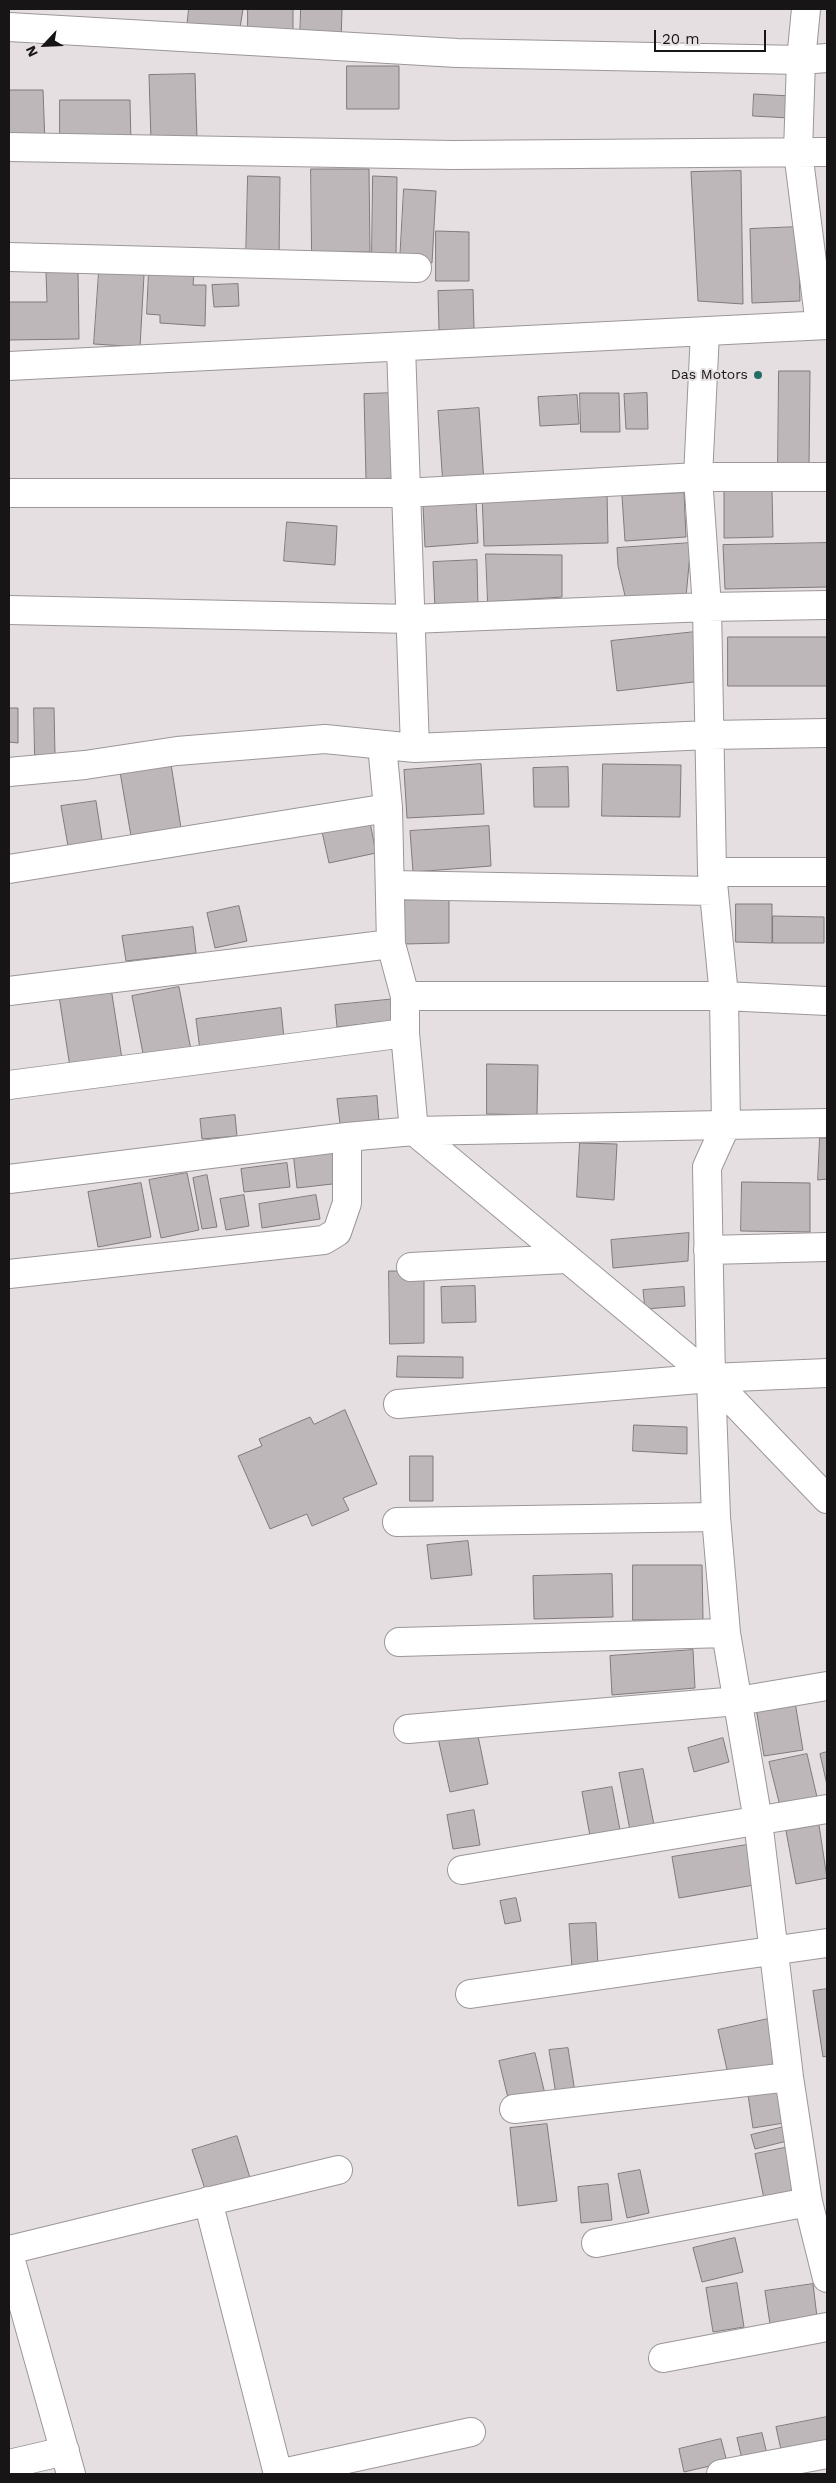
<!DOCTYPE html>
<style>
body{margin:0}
#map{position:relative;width:836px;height:2483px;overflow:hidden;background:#e5dfe2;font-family:"Work Sans",sans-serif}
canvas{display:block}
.frame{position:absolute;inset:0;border:10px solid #171516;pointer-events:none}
.north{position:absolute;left:20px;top:20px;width:50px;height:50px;-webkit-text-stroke:4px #e5dfe2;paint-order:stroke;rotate:245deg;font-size:14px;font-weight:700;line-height:20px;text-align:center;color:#171516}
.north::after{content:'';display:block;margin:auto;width:18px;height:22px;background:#171516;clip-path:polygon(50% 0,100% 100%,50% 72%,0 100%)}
.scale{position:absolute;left:654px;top:30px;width:112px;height:22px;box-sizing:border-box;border:2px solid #171516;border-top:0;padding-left:6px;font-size:15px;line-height:18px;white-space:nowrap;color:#171516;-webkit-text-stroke:4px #e5dfe2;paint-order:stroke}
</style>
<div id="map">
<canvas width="836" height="2483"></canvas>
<div class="frame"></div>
<div class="north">N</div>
<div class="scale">20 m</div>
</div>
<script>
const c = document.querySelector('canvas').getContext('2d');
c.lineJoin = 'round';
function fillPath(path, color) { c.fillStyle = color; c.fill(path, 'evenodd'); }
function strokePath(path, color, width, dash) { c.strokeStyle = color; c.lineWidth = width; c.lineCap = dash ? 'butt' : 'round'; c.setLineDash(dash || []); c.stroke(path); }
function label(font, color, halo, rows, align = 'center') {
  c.font = font + ' "Work Sans",sans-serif'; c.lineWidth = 4; c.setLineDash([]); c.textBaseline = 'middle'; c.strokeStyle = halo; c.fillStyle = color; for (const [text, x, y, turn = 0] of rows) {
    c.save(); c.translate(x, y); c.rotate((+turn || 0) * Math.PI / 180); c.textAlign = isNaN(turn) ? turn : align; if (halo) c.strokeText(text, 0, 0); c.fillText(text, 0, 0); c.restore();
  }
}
const building = new Path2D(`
 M189 9H243L240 28H187Z
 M248 9H293V36L248 37Z
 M301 9H342L341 43 300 42Z
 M347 66H399V109H347Z
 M195 74 197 140 151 141 149 75Z
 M9 90H43L45 143 10 144Z
 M754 94 790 96V118L753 116Z
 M60 100H130L131 145 60 144Z
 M311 169H369L370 252H312Z
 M741 171 743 304 698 301 691 172Z
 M248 176 280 177 279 260H246Z
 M373 176 397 177 396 258H372Z
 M404 189 436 191 432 263 400 261Z
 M798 227 800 301 752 303 750 229Z
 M436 231 469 232V281H436Z
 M78 271 79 339 9 340V302H47L46 272Z
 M149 271 194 273 193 285H206L205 326 160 323V315L147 314Z
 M99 272 144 275 140 347 94 344Z
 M238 284 239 306 214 307 212 285Z
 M473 290 474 329 439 330 438 291Z
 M779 371H810L809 468 778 467Z
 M397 393 400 478 366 479 364 394Z
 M580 393H619L620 432H581Z
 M647 393 648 429H626L624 394Z
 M577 395 579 424 540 426 538 397Z
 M479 408 484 483 443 486 438 411Z
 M772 490 773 537 724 538V491Z
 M607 492 608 543 484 546 482 494Z
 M684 493 686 537 625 541 622 496Z
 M476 500 478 543 425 547 423 505Z
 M287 522 337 526 335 565 284 561Z
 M691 543 686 597 626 600 618 566 617 548Z
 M827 543V587L725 589 723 545Z
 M486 554 562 555V597L488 602Z
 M477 560 478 609 435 610 433 562Z
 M695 632 702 681 617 691 611 641Z
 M728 637H827V686H728Z
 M9 708H18V743L9 742Z
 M34 708H54L55 755H35Z
 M171 764 181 828 131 836 120 772Z
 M481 764 484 814 407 818 404 770Z
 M603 764 681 765 680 817 602 816Z
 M568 767 569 807H534L533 768Z
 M96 801 102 840 68 846 61 806Z
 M369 817 376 853 329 863 321 827Z
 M489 826 491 866 413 872 410 831Z
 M403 892H449V943L404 944Z
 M736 904H772V943L736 942Z
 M239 906 247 941 215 948 207 913Z
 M773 916 824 917V943H773Z
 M193 927 196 953 126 961 122 936Z
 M179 987 191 1050 144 1059 132 996Z
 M111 988 122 1059 70 1067 59 996Z
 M396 999 398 1020 337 1027 335 1005Z
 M281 1008 284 1039 200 1050 196 1019Z
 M487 1064 538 1065 537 1115 487 1114Z
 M377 1096 379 1122 340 1124 337 1099Z
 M235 1115 237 1136 202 1139 200 1119Z
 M820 1138H827V1179L818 1180Z
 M580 1143 617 1144 614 1200 577 1197Z
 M336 1147 341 1183 297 1188 293 1152Z
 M287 1163 290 1187 244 1192 241 1169Z
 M187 1173 199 1230 161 1238 149 1180Z
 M207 1175 217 1227 202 1229 193 1178Z
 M742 1182 810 1183V1232L741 1231Z
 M141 1183 151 1237 98 1247 88 1192Z
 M244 1195 249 1226 226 1230 220 1199Z
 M316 1195 320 1219 262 1228 259 1204Z
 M689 1233 688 1261 613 1268 611 1240Z
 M389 1271H424V1343L390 1344Z
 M475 1286 476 1322 442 1323 441 1287Z
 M684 1287 685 1306 645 1309 643 1290Z
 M398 1356 463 1357V1378L397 1377Z
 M345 1410 377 1484 343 1498 349 1510 312 1526 307 1514 270 1529 238 1456 262 1446 259 1439 310 1417 314 1424Z
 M634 1425 687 1427V1454L633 1451Z
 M410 1456H433V1501H410Z
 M468 1541 472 1575 431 1579 427 1545Z
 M633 1565H702L703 1620H633Z
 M612 1574 613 1617 534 1619 533 1576Z
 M693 1650 695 1688 612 1695 610 1656Z
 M795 1702 803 1750 764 1756 756 1708Z
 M477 1731 488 1784 450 1792 438 1738Z
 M723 1738 729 1762 694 1772 688 1748Z
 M827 1752V1785L820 1754Z
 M807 1754 817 1797 780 1806 769 1762Z
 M643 1769 654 1825 630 1830 619 1773Z
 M612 1787 620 1830 590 1836 582 1792Z
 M474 1810 480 1845 453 1849 447 1815Z
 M819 1825 827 1878 796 1884 786 1831Z
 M753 1844 760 1884 679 1898 672 1857Z
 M516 1898 521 1921 505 1924 500 1901Z
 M596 1923 598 1966 572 1968 569 1924Z
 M827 1989V2056L823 2057 813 1991Z
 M768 2019 778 2063 728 2074 718 2030Z
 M568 2048 575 2092 556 2095 549 2050Z
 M535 2053 545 2094 509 2102 499 2061Z
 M784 2090 790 2122 753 2128 748 2095Z
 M547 2124 557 2201 518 2206 510 2128Z
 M788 2126 791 2140 755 2149 751 2135Z
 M237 2136 251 2181 207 2195 192 2150Z
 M789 2147 798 2192 764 2199 755 2154Z
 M640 2170 649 2213 627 2218 618 2174Z
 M608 2184 612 2220 581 2223 578 2187Z
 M735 2238 743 2272 702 2282 693 2248Z
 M737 2283 744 2327 713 2332 706 2288Z
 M813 2284 817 2317 770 2324 765 2291Z
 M827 2417V2445L782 2454 776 2427Z
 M762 2433 767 2454 742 2459 737 2438Z
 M721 2439 727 2462 684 2472 679 2449Z`);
fillPath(building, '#bdb7ba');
strokePath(building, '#807a7d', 1);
const street = new Path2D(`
 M806 9 801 60 798 152 820 325
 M9 27 457 53 801 60 827 58
 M9 147 453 155 827 152
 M9 257 417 268
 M705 332 698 477 707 607 712 872 724 996 726 1125 707 1167 711 1378 716 1517 726 1633 758 1821 789 2077 808 2202 827 2278
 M401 347 415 748
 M9 366 827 325
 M9 493H404L698 477H827
 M9 610 411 619 707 607 827 605
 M382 745 388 808 391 944 405 996V1033L414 1131 711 1378 827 1499
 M9 772 85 765 177 751 325 739 415 748 709 735 827 733
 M9 869 388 808
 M712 872H827
 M391 885 713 891
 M9 991 391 944
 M405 996H724L827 1001
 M9 1085 405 1033
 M9 1179 347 1137 414 1131 827 1123
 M708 1250 827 1247
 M411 1267 566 1259
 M9 1274 324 1240 337 1232 347 1203V1137
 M398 1404 711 1378 827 1373
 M397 1522 716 1517
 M399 1642 726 1633
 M408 1729 738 1701 827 1686
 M462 1870 827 1809
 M470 1994 827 1943
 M514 2109 789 2077
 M208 2201 278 2474
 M596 2243 808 2202
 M9 2250 338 2170
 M9 2254 71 2474
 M663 2358 827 2327
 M9 2464 65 2451
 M278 2474 471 2432
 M721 2474 827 2454`);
strokePath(street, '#9c9699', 30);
strokePath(street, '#fff', 28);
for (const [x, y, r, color] of [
 [758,375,5,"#256e65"]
]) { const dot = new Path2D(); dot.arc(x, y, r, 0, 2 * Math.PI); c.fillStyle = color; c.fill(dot); strokePath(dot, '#e5dfe2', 2); }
label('14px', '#171516', '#e5dfe2', [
 ["Das Motors",748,375]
], 'right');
</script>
